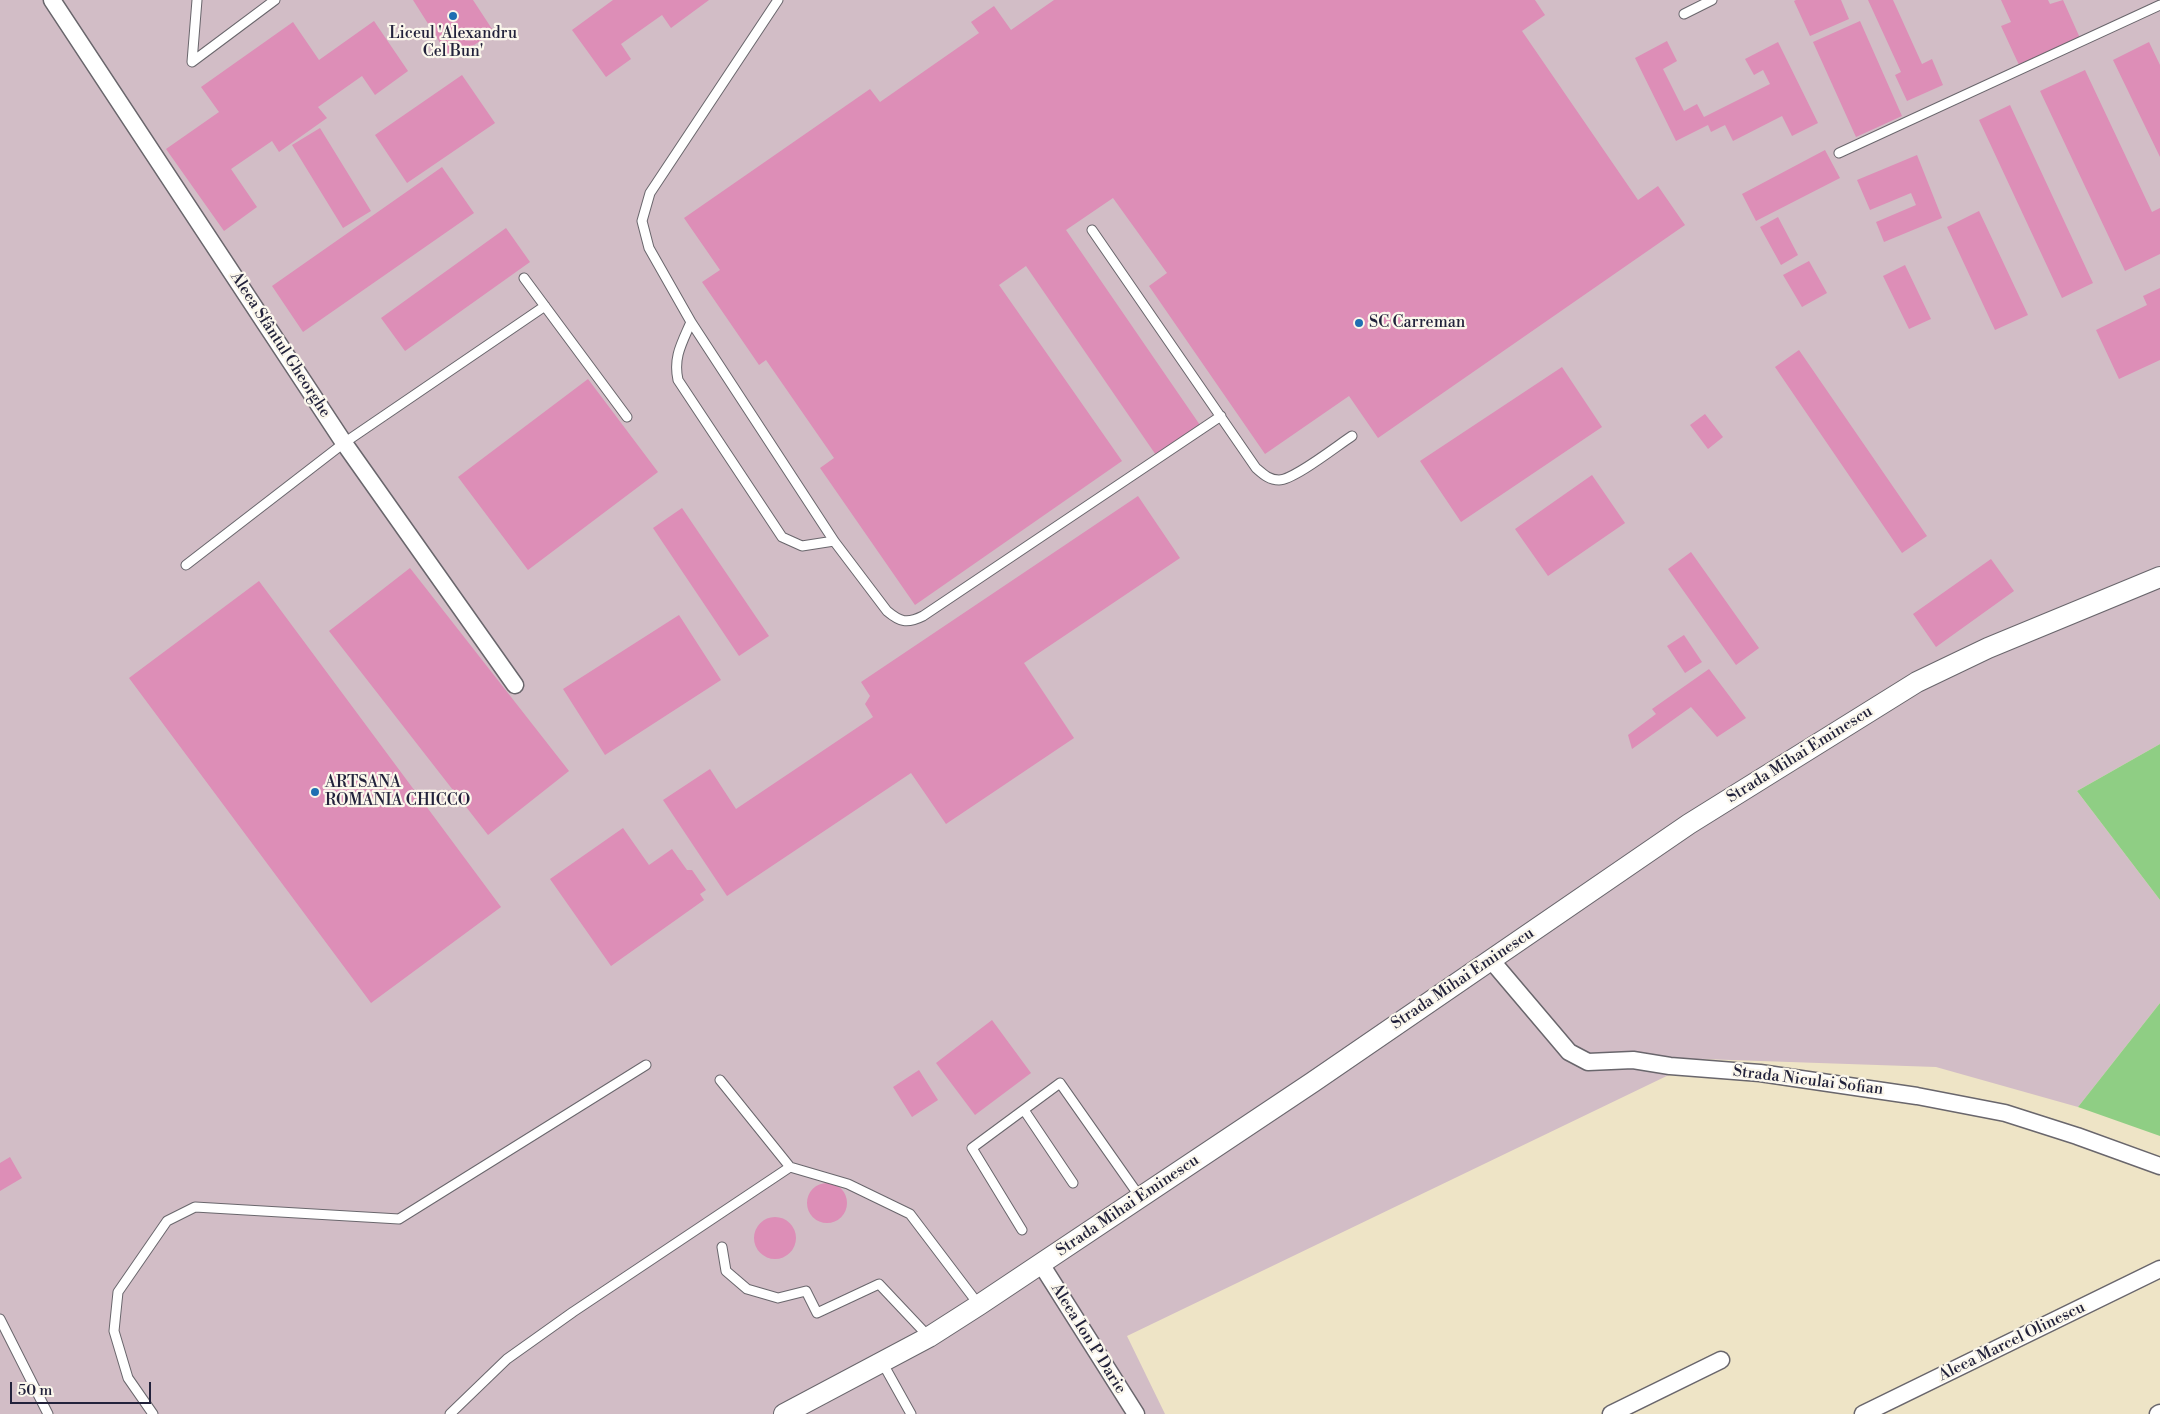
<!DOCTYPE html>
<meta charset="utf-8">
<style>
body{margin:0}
#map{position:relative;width:2160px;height:1414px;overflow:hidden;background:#eee4c6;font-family:"Libre Bodoni",serif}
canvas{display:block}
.scale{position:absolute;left:10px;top:1382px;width:141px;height:22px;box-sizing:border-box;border:2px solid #22223b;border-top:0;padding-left:6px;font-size:15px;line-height:18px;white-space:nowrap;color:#22223b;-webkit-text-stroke:4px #fbf7ec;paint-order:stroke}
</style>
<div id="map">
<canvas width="2160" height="1414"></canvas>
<div class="scale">50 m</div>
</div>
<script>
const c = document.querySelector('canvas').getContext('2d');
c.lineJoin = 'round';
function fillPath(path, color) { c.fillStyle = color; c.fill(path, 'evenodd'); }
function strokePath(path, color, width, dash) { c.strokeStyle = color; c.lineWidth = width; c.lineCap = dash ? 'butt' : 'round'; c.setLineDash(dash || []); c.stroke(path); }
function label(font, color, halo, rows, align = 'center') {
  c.font = font + ' "Libre Bodoni",serif'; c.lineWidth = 4.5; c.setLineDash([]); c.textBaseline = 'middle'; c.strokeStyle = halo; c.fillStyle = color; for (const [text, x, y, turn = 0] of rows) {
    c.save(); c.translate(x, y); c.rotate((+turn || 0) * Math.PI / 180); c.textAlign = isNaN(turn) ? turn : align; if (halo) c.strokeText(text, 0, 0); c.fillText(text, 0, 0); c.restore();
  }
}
fillPath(new Path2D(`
 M0 0H2160V744L2077 791 2160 900V1003L2078 1107 1936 1067 1702 1059 1127 1336 1165 1414H0Z`), '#d2bdc6');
fillPath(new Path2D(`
 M2160 744V900L2077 791Z
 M2160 1003V1136L2078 1107Z`), '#8fce84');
fillPath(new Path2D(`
 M413 0H473L494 32 451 60Z
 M613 0H709L671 28 662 15 621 44 631 59 606 77 572 30Z
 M1054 0H1535L1545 15 1522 31 1638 200 1658 186 1685 225 1378 438 1349 396 1265 454 1149 286 1167 273 1113 198 1066 230 1202 428 1158 458 1026 266 999 285 1122 461 915 605 820 468 834 458 766 360 759 365 702 282 720 270 684 218 870 89 880 102 979 33 971 22 994 6 1011 30Z
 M1796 0H1841L1849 19 1810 36 1794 1Z
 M1868 0H1893L1922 64 1932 59 1943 85 1907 101 1895 75 1901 72Z
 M2001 0H2048L2050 4 2063 0 2080 38 2019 65 2001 26 2011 22Z
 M374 21 408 71 375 95 362 76 318 107 327 118 279 152 272 141 231 169 257 207 224 231 166 149 219 112 201 87 293 22 319 60Z
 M1860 21 1902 116 1856 137 1813 42Z
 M1667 41 1677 61 1663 69 1684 111 1697 104 1704 117 1770 84 1763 70 1754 75 1745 59 1778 42 1818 123 1792 136 1782 116 1733 141 1725 125 1711 132 1708 125 1676 141 1635 58Z
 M2149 42 2160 65V157L2113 60Z
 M2085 70 2152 212 2160 208V254L2125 271 2040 91Z
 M462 75 495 123 407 183 375 135Z
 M2010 105 2093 283 2062 298 1979 120Z
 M320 128 371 211 343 228 292 145Z
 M1825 150 1840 178 1756 221 1742 194Z
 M1917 155 1942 218 1884 242 1876 222 1916 205 1911 193 1870 210 1857 180Z
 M442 167 474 213 303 332 272 286Z
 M1979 211 2028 315 1995 330 1947 227Z
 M1778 217 1798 255 1781 265 1760 227Z
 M506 228 530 262 405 351 381 318Z
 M1809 261 1827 293 1802 307 1783 275Z
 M1905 265 1931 319 1909 329 1883 276Z
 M2160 288V360L2119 379 2096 330 2147 305 2143 296Z
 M1799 350 1927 536 1902 553 1775 367Z
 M1562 367 1602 427 1461 522 1420 461Z
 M588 379 658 472 528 570 458 477Z
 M1705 414 1723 437 1708 449 1690 425Z
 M1592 475 1625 523 1548 576 1515 529Z
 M1138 496 1180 558 1024 663 1074 738 946 824 911 773 727 896 663 800 710 769 736 809 873 717 865 704 870 696 861 682Z
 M682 508 769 636 739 656 653 528Z
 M1691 552 1759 648 1736 665 1668 569Z
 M1991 559 2014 591 1936 647 1913 614Z
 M410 568 569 771 488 835 329 631Z
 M259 581 501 907 371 1003 129 678Z
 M679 615 721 680 605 755 563 689Z
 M1684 635 1702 662 1685 673 1667 646Z
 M1709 669 1746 718 1717 737 1691 707 1632 749 1628 735 1656 714 1652 709Z
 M623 828 649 865 672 849 687 870H692L706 890 700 894 704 900 611 966 550 879Z
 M992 1020 1031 1073 975 1115 936 1063Z
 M919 1070 938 1100 912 1117 893 1087Z
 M10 1157 22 1178 0 1191V1163Z
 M807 1203a20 20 0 1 1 40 0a20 20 0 1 1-40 0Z
 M754 1238a21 21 0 1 1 42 0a21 21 0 1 1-42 0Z`), '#dd8eb7');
const service = new Path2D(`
 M197 0 192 62 275 0
 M778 0 650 193 642 221 649 248 691 322 834 541 887 611C900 622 907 624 923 616L1221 416
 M1684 14 1712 0
 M1839 153 2160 5
 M1092 230 1256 468C1263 474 1269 480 1279 480 1294 480 1338 445 1352 436
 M524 278 627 417
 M691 322C682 343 673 357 678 380L782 537 802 546 834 541
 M186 565 344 443 545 306
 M720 1080 790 1167 848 1184 910 1214 979 1305
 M1024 1110 1073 1183
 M1022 1230 972 1148 1060 1083 1140 1197
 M722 1247 726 1271 747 1289 778 1298 806 1291 817 1313 879 1284 929 1337
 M0 1319 48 1414
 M882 1362 911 1414
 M153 1414 128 1378 114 1331 118 1292 167 1221 195 1207 399 1219 646 1065
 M450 1414 507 1359 573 1312 790 1167`);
const minor = new Path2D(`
 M52 0 344 443 515 685
 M1491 960 1569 1052 1588 1062 1633 1060 1670 1066 1760 1073 1917 1096 2005 1113 2077 1136 2160 1166
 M1041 1264 1136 1414
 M1611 1414 1721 1360
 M1863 1414 2160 1269
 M2158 1414 2160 1413`);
const tertiary = new Path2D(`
 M784 1414 929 1337 979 1305 1313 1082 1689 824 1917 682 1988 648 2160 577`);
strokePath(service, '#69666c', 11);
strokePath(minor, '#69666c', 19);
strokePath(tertiary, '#69666c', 22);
strokePath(service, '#fff', 9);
strokePath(minor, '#fff', 16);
strokePath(tertiary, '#fff', 20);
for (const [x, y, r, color] of [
 [453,16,5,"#1f6fb2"],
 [1359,323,5,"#1f6fb2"],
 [315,792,5,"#1f6fb2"]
]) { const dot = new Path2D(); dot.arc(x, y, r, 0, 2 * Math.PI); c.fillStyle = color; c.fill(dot); strokePath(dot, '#fbf7ec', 2); }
label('16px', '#22223b', '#fbf7ec', [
 ["Liceul 'Alexandru",453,34,"center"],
 ["Cel Bun'",453,52,"center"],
 ["SC Carreman",1369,323],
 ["ARTSANA",325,783],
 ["ROMANIA CHICCO",325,801]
], 'left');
label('16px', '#22223b', '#fbf7ec', [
 ["Aleea Sfântul Gheorghe",280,345,57],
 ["Strada Mihai Eminescu",1800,755,-32],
 ["Strada Mihai Eminescu",1463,979,-34],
 ["Strada Niculai Sofian",1808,1081,7],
 ["Strada Mihai Eminescu",1128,1206,-34],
 ["Aleea Ion P Darie",1088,1339,58],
 ["Aleea Marcel Olinescu",2012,1342,-26]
]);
</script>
